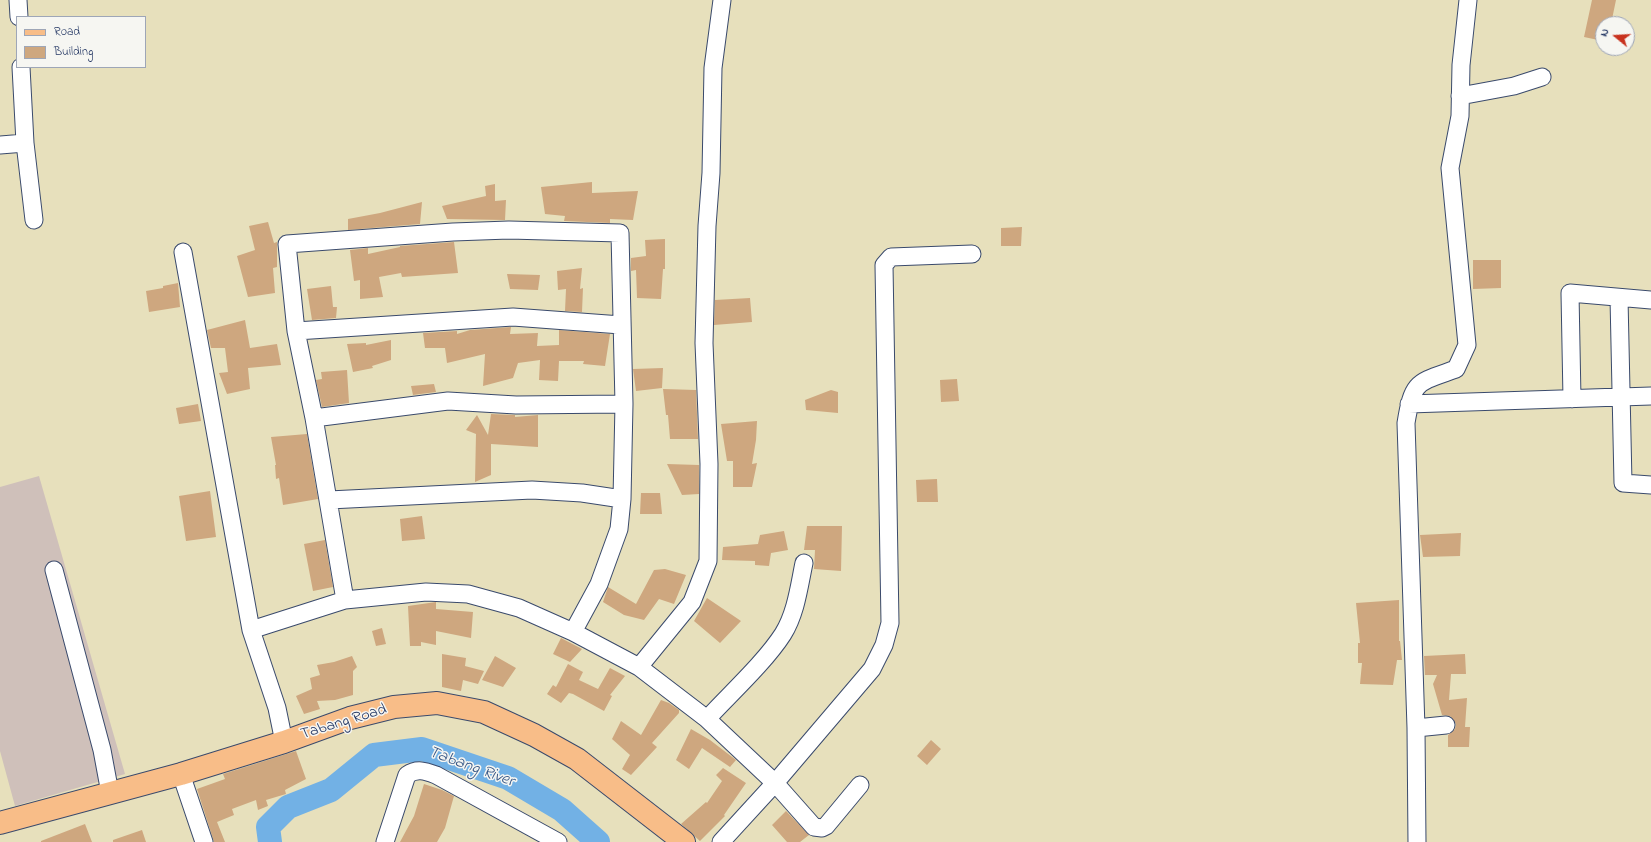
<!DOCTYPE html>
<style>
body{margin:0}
#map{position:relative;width:1651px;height:842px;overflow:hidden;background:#e7e0bc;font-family:"Indie Flower",sans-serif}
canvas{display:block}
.legend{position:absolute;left:16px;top:16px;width:130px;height:52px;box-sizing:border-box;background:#f6f6f2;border:1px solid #9ea6b7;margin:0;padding:5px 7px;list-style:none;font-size:12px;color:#1b2f5e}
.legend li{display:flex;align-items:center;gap:8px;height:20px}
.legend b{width:20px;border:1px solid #9ea6b7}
.north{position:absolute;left:1595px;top:16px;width:40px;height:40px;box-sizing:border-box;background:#f6f6f2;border:1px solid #9ea6b7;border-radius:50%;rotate:288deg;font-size:11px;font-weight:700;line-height:16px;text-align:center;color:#1b2f5e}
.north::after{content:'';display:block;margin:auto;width:14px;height:18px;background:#c8321e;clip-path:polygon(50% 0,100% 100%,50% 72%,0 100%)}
</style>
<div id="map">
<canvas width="1651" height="842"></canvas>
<ul class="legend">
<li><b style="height:5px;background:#f8bd88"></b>Road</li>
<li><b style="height:11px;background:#cea77f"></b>Building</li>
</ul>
<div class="north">N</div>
</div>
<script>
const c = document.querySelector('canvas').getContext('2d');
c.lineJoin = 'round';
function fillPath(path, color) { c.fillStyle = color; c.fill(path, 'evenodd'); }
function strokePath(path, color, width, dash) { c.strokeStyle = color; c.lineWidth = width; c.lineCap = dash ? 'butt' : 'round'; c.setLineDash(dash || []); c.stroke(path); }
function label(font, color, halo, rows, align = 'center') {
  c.font = font + ' "Indie Flower",sans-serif'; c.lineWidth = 3; c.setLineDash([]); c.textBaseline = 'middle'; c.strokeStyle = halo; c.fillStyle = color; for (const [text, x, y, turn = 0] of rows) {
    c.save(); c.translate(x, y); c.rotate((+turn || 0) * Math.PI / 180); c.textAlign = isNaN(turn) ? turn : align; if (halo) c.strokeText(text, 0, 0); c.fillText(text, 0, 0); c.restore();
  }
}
fillPath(new Path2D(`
 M39 476 125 774 15 806 0 751V487Z`), '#cfc0ba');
strokePath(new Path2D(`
 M270 842 268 827 288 807 331 790 374 755 422 749 508 778 562 810 598 842`), '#72b1e5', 24);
fillPath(new Path2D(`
 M1592 0H1616L1611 24H1603V41L1584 37Z
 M592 182V193L638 191 633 220 610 219V223L564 221 565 216 545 214 541 187Z
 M495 184V201L506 200 505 220 447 219 442 206 486 196 485 186Z
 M422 202 420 224 348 230V219L380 213Z
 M268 222 274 243 277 242V267L273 268 275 293 248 297 237 256 255 250 249 226Z
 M1022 227 1021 246H1001V228Z
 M665 239V269H663L661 299 637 298 636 270 631 271V258L646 256 645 240Z
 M454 242 458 273 402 277 401 273 379 277 383 297 360 299V280L354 281 350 250 368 248V254L400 247V246Z
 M1473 260H1501V288L1473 289Z
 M582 268 580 289 583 288 582 312 565 311 566 289 558 290 557 271Z
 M507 274 540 275 538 290 510 289Z
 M178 283 180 307 149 312 146 291 163 288V286Z
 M331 286 333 307H337L336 318 312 320 307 289Z
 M750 298 752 322 714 325 715 300Z
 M245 320 250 348 277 344 281 365 248 368 250 389 227 394 219 373 228 372 225 348H211L207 330Z
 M511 327 510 334 538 333 537 346 559 345V330L610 334 605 366 583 364 584 361H559L558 381 539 380 540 360 518 363 513 378 483 386 485 354 447 363 445 348H425L423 333 457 331V334L470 330Z
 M391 340V360L372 366 373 368 353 372 347 344 366 343V345Z
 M663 368 662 388 636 391 633 369Z
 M347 370 349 403 322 407 316 380 322 379 321 372Z
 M957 379 959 401 941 402 940 380Z
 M434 384 436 392 413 395 411 386Z
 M663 389 696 390 698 439H670L668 415H666Z
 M831 390 838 392V413L806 410 805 400Z
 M198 404 201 421 179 424 176 408Z
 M491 414 515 415V417L538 415V447L491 444V475L475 482 476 434 466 430 477 415 488 435Z
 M757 421 756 440 752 464 757 463 752 487H733V461H727L721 424Z
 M307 434 318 499 283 505 279 478 276 479 275 465H276L271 437Z
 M667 464 699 465V494L682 495Z
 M937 479 938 502H917L916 480Z
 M210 491 216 537 186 541 179 496Z
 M641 493H660L662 514H640Z
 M422 516 425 539 402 541 400 519Z
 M807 526H842L841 571 814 569 815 550H804Z
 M784 531 788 550 771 553 769 566 755 565V561L722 560 723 547 758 544 760 535Z
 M1461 533 1460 556 1423 557 1420 535Z
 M325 540 333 587 313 591 304 544Z
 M665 569 686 575 674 604 659 599 644 620 624 615 603 602 608 587 636 604 654 570Z
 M707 598 741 621 720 643 694 621Z
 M1399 600V641H1400L1402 660H1397L1393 685 1360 684 1362 663H1358V643H1360L1356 603Z
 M436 602V609L473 612 471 638 436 631V645L421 642V646H410L408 606Z
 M382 628 386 644 376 646 372 631Z
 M561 638 582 649 570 662 553 654Z
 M442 654 466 658 465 666 484 671 478 684 463 680 461 691 442 687Z
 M1465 654 1466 674H1451L1449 700 1467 698 1465 727H1470L1469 747H1448V735L1455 729 1456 724 1450 716 1442 715 1433 684 1437 675H1425L1424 656Z
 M352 656 357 667 353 671V695L335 700 317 701 320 709 304 714 296 696 312 689 310 678 320 675 317 665 334 662Z
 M495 656 516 668 503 687 482 680Z
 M568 664 583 672 579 680 598 689 610 668 625 676 610 695 612 696 604 711 573 694 569 693 561 703 547 694 553 685 556 687Z
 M661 700 669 703 679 710V713L652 743 657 747 631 775 622 769 630 755 612 739 621 721 641 735Z
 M691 729 710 740 736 760 730 767 702 748 689 769 676 760Z
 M931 740 941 749 927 765 917 756Z
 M296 751 306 779 285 790 286 794 266 800 268 806 258 810 256 800 232 809 234 815 217 822 225 842H214L197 789 225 779 223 774Z
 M723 768 746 783 724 815 725 816 700 841 681 824 706 802 707 803 722 781 716 775Z
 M424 784 442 790 454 796 445 828 437 842H400L414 816Z
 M786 811 809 835 800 842H787L772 825Z
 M85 824 92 842H41V841Z
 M142 830 146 842H113V840Z`), '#cea77f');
const minor = new Path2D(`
 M18 0 19 17
 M21 67 25 143 34 220
 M1460 96 1514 86 1542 77
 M0 145 25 143
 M183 252 251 630 277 708 284 742
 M1619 298 1623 483 1651 485
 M296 331 513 317 621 325
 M1572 399 1570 293 1651 300
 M1409 404 1651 396
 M314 418 448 401 516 405 624 404
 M329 500 532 490 582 493 622 499
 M54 570 102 750 110 793
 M345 600 314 418 296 331 287 244 453 232 509 230 620 233 624 404 622 499 619 529 599 584 573 632
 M251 630 345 600 426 592 468 594 519 608 573 632 639 667 707 719 775 783 814 827 822 828 826 826 860 785
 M639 667 692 602 708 561 709 464 704 343 707 226 711 173 713 68 722 0
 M707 719C730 694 765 662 783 634 796 613 799 587 804 563
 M1416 728 1446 725
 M181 774 204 842
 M385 842 407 775C417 768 425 771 436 775L558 842
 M721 842 775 783 872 669 884 645 890 623 884 265 891 257 972 254
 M1417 842 1416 728 1406 423C1413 380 1417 383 1456 369L1467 345 1450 168 1460 116 1461 65 1468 0`);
const major = new Path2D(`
 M0 823 181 774 284 742 350 718 394 707 437 703 484 712 534 735 577 759 684 842`);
strokePath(minor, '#3a4a6c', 19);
strokePath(major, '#3a4a6c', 24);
strokePath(minor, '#fff', 17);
strokePath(major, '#f8bd88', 22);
label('16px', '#1b2f5e', '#f6f6f2', [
 ["Tabang Road",344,723,-17]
]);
label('italic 17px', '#355686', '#f6f6f2', [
 ["Tabang River",471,768,20]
]);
</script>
